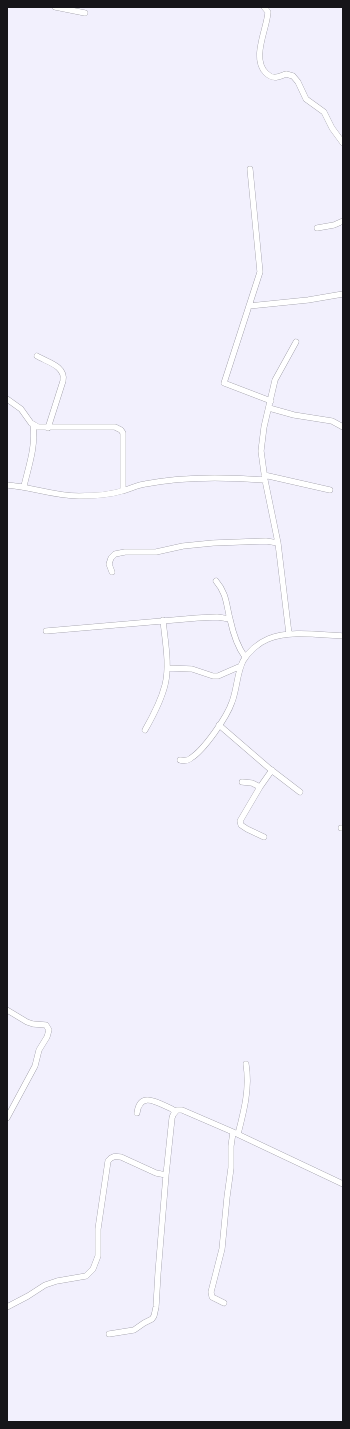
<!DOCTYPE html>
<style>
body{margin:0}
#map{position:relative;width:350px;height:1429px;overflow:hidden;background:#f2f0fd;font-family:Signika,sans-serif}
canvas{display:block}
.frame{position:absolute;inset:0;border:8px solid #161519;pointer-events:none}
</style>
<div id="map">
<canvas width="350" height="1429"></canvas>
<div class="frame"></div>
</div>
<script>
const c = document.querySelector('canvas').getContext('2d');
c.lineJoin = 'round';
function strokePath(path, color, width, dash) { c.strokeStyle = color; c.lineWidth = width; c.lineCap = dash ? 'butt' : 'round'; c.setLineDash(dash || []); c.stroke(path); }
const street = new Path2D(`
 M55 7 85 13
 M264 7 268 12C267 29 251 58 266 73 273 80 278 77 286 74L293 76 298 82 306 99 324 112 332 128 343 143
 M250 169 260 272 224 383 271 401
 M317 228 334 225 343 221
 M249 306 308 300 343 294
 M37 356C47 362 66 366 63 381L48 428
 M7 399 21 409 31 423 38 427H115L121 430 123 433V491
 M269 408 294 415 332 421 343 427
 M264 475 330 490
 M7 485C32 487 54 496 79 496 93 496 109 495 122 491 130 489 137 485 145 484 184 476 226 477 265 480
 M24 486C29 465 36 446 33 424
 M112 572 109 564 111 558 115 554 125 552H156L183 546 213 543 266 541 278 543
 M216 581C227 594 226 604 230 619 233 633 237 646 245 657
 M46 631 197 618 217 617 230 619
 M289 634 278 543 265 480 261 451 264 427 275 380 296 342
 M167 668 192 669 213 676H218L241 666
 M219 725 270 769 300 792
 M145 730C153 716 161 701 165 685 170 665 165 641 163 620
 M180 760C184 761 188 761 191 758 204 750 227 717 232 702 237 689 237 673 243 661 248 652 258 643 268 639 289 630 320 635 343 636
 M242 782 252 783 260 787
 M341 828H343
 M264 837 247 829 241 825 240 821 260 787 272 770
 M7 1010 27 1022 33 1024 46 1025 49 1030 47 1037 39 1050 35 1066 7 1118
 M137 1113C140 1090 158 1103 172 1109L175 1112
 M238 1134C244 1111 250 1088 246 1064
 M224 1303 212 1297 211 1292 222 1249 227 1197 231 1168V1146L233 1132
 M7 1307 28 1296 45 1285 57 1281 86 1276 93 1269 98 1256V1229L108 1161C112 1156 115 1156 121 1157L156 1173 166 1175 172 1118 173 1115 177 1110H182L233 1132 343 1184
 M109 1334 134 1330 144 1323 152 1319 154 1316 156 1307 158 1273 166 1175`);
strokePath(street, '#868490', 6);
strokePath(street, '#fff', 5.5);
</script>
